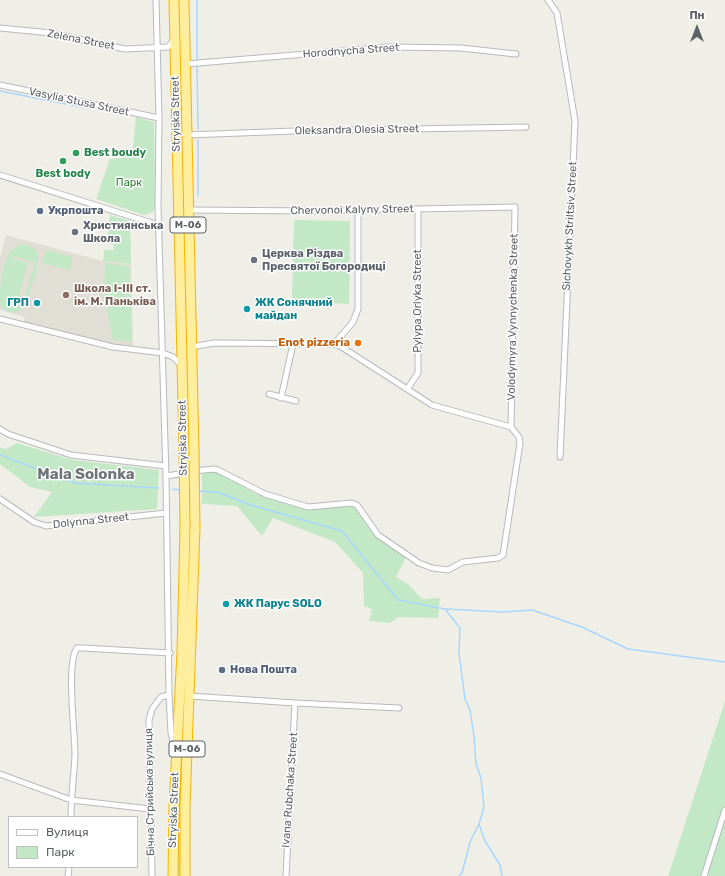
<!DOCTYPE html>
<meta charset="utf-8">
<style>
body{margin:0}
#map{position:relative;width:725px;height:876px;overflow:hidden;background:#f0efe7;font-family:Rubik,sans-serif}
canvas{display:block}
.legend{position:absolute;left:8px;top:816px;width:130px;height:52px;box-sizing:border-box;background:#fff;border:1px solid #bfc0c2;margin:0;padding:5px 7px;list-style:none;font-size:12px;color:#5e6267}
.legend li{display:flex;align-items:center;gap:8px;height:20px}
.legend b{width:20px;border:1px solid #bfc0c2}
.north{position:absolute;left:677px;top:8px;width:40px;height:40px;-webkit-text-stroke:3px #fff;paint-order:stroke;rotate:0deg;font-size:11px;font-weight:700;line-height:16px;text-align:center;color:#5e6267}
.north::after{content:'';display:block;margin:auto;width:14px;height:18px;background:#5e6267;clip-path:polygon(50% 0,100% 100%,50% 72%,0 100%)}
</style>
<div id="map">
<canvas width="725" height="876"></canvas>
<ul class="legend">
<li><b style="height:5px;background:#fff"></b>Вулиця</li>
<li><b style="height:11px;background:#c3e8c5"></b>Парк</li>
</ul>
<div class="north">Пн</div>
</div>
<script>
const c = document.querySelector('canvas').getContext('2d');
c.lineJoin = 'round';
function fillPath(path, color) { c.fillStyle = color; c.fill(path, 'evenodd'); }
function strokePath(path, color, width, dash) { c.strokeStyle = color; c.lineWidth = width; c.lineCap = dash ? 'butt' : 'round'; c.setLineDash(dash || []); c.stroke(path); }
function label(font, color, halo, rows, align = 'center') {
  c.font = font + ' Rubik,sans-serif'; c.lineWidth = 3; c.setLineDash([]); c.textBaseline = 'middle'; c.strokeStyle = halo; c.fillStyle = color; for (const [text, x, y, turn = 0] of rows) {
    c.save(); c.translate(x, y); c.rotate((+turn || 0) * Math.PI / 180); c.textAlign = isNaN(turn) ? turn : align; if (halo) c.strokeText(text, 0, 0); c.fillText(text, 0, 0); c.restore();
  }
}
fillPath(new Path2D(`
 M6 235 103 261 131 264 133 346 109 344 23 322 25 317 0 310V257Z`), '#e1ded5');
fillPath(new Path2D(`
 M177 0H181L184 193H181Z
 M136 117 154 122 155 206 153 212 144 215 96 199 110 159 132 157Z
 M182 197H184L190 451H187Z
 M110 215 130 221 131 264 103 261 104 250H114L113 244 107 243Z
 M294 220 350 221 349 304 292 301Z
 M20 245C46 244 38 267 33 282 29 297 20 326 0 305 0 288 0 253 20 245ZM12 256 35 263 24 300 18 298 28 263 12 258 0 292Z
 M46 250 73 257 69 270 42 263Z
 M105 263 130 266 132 341 113 340 104 294Z
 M17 443 73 460 159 470 157 509 34 517 52 492 30 487 0 464V447L6 449Z
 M215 470 254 493 311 510 345 505 355 506 374 534 406 557 396 577 408 584 422 599 440 598 438 618 398 617 390 623 369 621 372 609 364 606 363 573 335 542 273 518 262 536 237 506 202 504V473Z
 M189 533H191L180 805H178Z
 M725 701V876H668Z
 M177 808H180V876H176Z`), '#c3e8c5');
strokePath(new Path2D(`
 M197 0V61
 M197 65 198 129
 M0 91 66 104
 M71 105 89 108
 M198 196V140
 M0 455 75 483 159 488
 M173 489 180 490
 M198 491 217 492 251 505 342 531 398 600 445 609 503 612 532 610 582 627 628 649 725 662
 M445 609 460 628 459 654 465 699 470 710 474 736 476 764 481 778 484 807 479 824 485 841 500 865 502 876
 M459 876 462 873 470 842 479 824`), '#a8d6ff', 1.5);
const minor = new Path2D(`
 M156 0 159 118 158 207 166 476 169 695 171 733 174 746
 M548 0 557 13 575 121 560 457
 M0 28 51 33 125 49 168 47 174 40
 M186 64 390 47 461 48 516 54
 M0 85 159 118
 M187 135 294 131 526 127
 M0 175 158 225
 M188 210 316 211 515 207 511 427
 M0 319 113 347 163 353 173 357 181 365
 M334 344 353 322 358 309V210
 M191 347 214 343 334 344 340 346 432 405 511 427 519 437 520 443 503 555 498 558 463 562 448 570 432 568 419 563 378 535 357 505 352 503 308 507 265 494 218 470 214 469 194 471
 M408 388 418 373V209
 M269 394 296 401
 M281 398 293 344
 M0 429 8 434 71 455 166 466
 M166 476 186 473
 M0 499 34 522 46 526 166 513
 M190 696 295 703 399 708
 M0 774 71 800 150 809
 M71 817C71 796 74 776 75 755 75 733 66 663 77 648H83L170 653
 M68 876 69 867
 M152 876 149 720 152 709 161 697 169 695
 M286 876 295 703
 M704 876 725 810`);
const trunk = new Path2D(`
 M174 0 184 451
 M184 0 194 451
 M173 876 174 806 182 652 185 528
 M185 876V807L195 528`);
strokePath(minor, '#b7b9bd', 7);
strokePath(trunk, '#f7b300', 11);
strokePath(minor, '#fff', 5);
strokePath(trunk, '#feee9e', 9);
const trunkBridge = new Path2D(`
 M184 451 185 528
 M194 451 195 528`);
strokePath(trunkBridge, '#f7b300', 11, []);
strokePath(trunkBridge, '#feee9e', 9);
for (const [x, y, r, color] of [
 [76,153,4,"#2e9e5b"],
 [63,161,4,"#2e9e5b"],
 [40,211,4,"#5c6f8a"],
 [75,232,4,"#6b7280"],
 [254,260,4,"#6b7280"],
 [66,295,4,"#8d6e63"],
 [37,303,4,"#0f9aa8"],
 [247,309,4,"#0f9aa8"],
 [358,343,4,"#e8710a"],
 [226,604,4,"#0f9aa8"],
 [222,670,4,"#5c6f8a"]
]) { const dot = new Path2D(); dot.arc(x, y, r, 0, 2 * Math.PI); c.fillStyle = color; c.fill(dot); strokePath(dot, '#fff', 1.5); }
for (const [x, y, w] of [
 [188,225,36],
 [187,749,36]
]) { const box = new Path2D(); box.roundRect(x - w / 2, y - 8, w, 16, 3); c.fillStyle = '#fff'; c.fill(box); strokePath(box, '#5e6267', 1); }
label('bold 10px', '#5e6267', null, [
 ["М-06",188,225],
 ["М-06",187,749]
]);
label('11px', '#5e6267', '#fff', [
 ["Zelena Street",81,40,11],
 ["Horodnycha Street",351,51,-4],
 ["Vasylia Stusa Street",79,102,12],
 ["Stryiska Street",176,114,-91],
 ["Oleksandra Olesia Street",357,130,-1],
 ["Chervonoi Kalyny Street",352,210,-1],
 ["Sichovykh Striltsiv Street",570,226,-87],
 ["Pylypa Orlyka Street",418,301,-90],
 ["Volodymyra Vynnychenka Street",513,317,-89],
 ["Stryiska Street",183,438,-91],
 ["Dolynna Street",91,521,-6],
 ["Ivana Rubchaka Street",290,790,-86],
 ["Бічна Стрийська вулиця",150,792,-91],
 ["Stryiska Street",174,810,-88]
]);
label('bold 11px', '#27864d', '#fff', [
 ["Best boudy",84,153],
 ["Best body",63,174,"center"]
], 'left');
label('11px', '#33823a', '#fff', [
 ["Парк",129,183]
]);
label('bold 11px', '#4e5e75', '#fff', [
 ["Укрпошта",48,211],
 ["Нова Пошта",230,670]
], 'left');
label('bold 11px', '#5b616d', '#fff', [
 ["Християнська",83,226],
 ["Школа",83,239],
 ["Церква Різдва",262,254],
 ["Пресвятої Богородиці",262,267]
], 'left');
label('bold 11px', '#785e54', '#fff', [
 ["Школа І-ІІІ ст.",74,289],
 ["ім. М. Паньківа",74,302]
], 'left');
label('bold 11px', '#0d838f', '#fff', [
 ["ГРП",29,303,"right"],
 ["ЖК Сонячний",255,303],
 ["майдан",255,316],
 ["ЖК Парус SOLO",234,604]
], 'left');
label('bold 11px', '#c56008', '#fff', [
 ["Enot pizzeria",350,343]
], 'right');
label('bold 15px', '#6f7479', '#fff', [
 ["Mala Solonka",86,475]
]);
</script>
